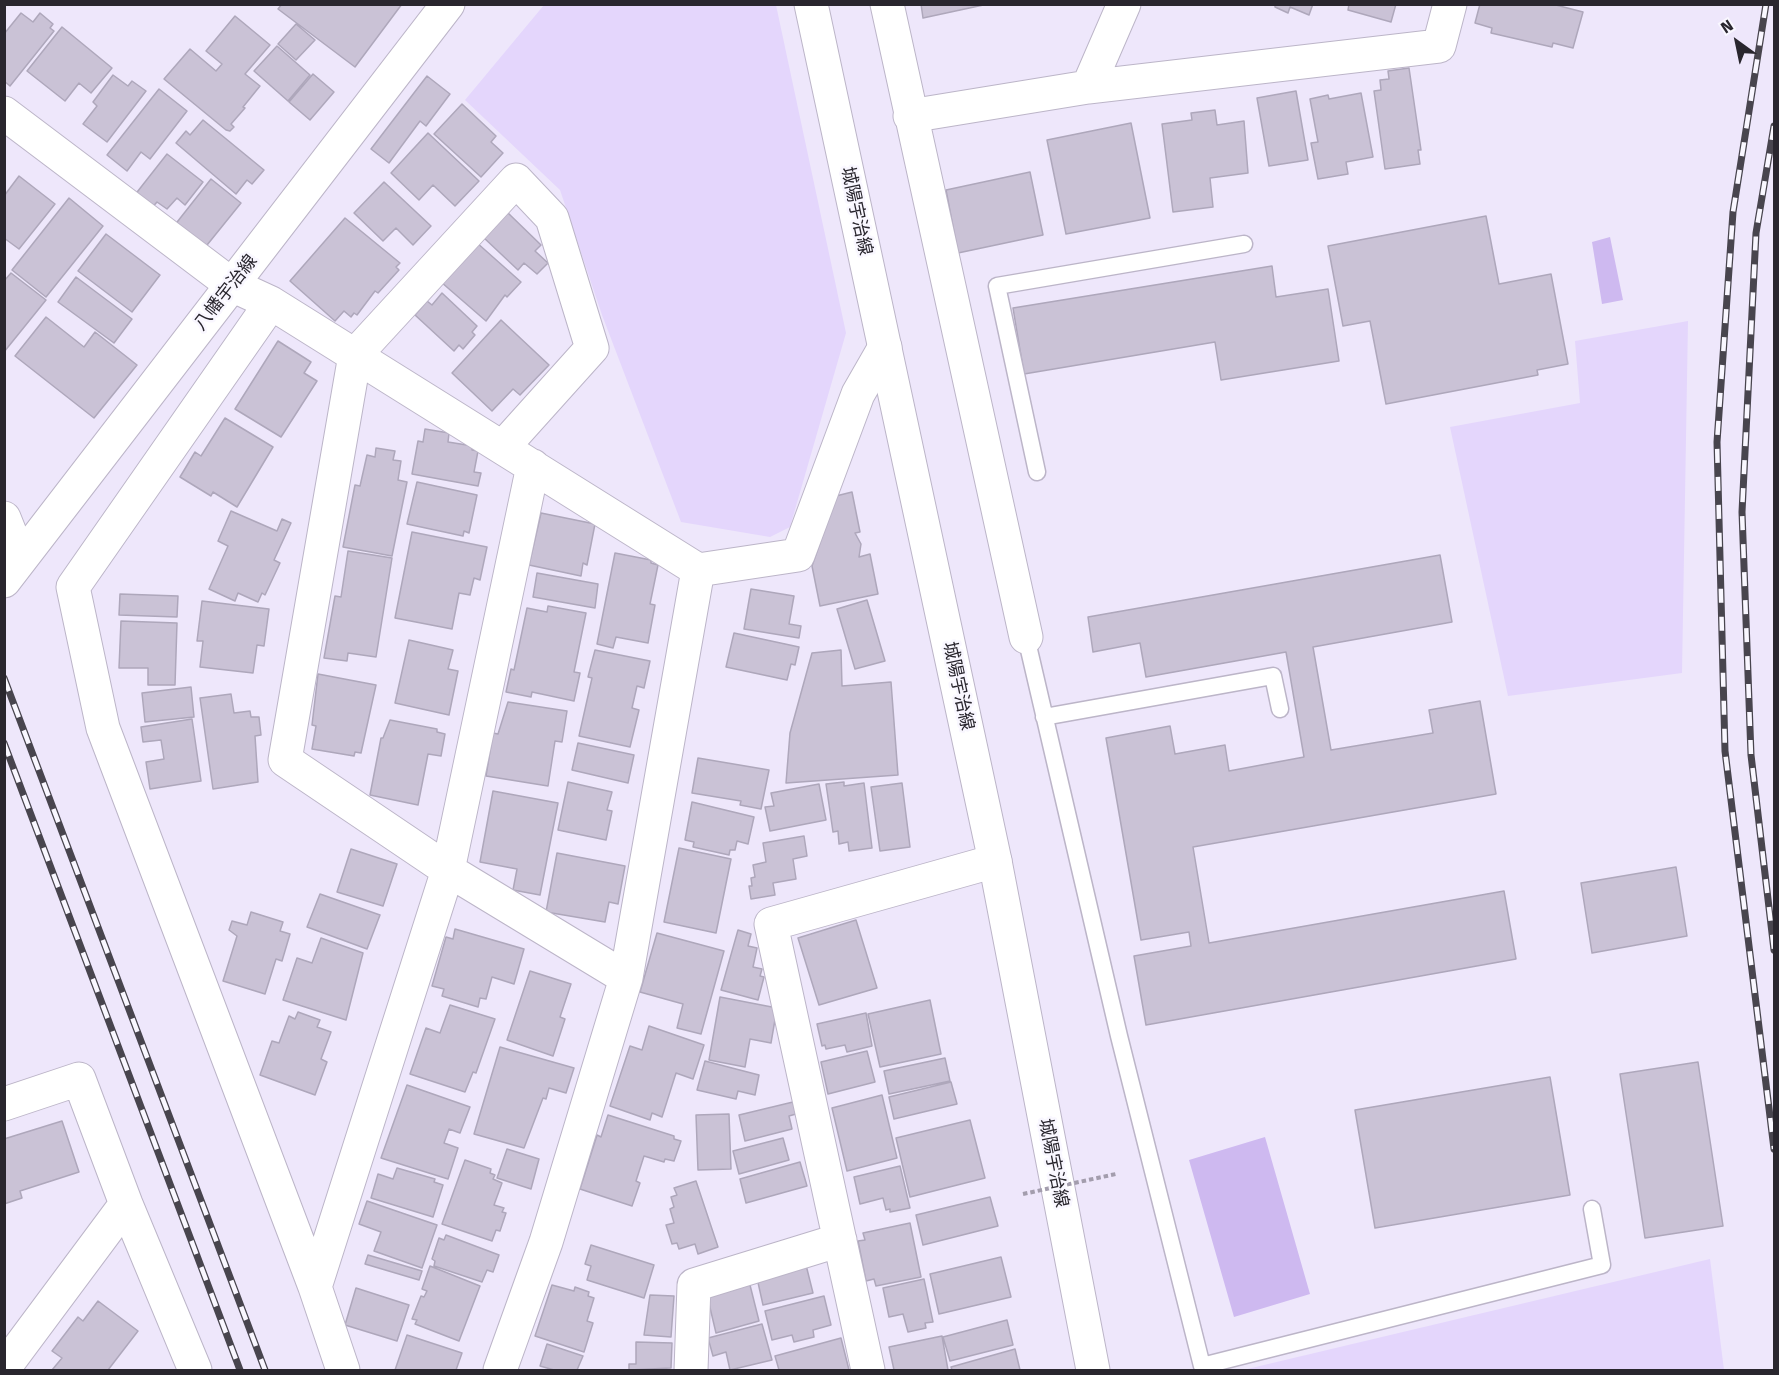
<!DOCTYPE html>
<meta charset="utf-8">
<style>
body{margin:0}
#map{position:relative;width:1779px;height:1375px;overflow:hidden;background:#eee7fb;font-family:"Fira Sans",sans-serif}
canvas{display:block}
.frame{position:absolute;inset:0;border:6px solid #29262e;pointer-events:none}
.north{position:absolute;left:1707px;top:12px;width:60px;height:60px;-webkit-text-stroke:4px #f9f7ff;paint-order:stroke;rotate:327deg;font-size:16px;font-weight:700;line-height:24px;text-align:center;color:#29262e}
.north::after{content:'';display:block;margin:auto;width:21px;height:27px;background:#29262e;clip-path:polygon(50% 0,100% 100%,50% 72%,0 100%)}
</style>
<div id="map">
<canvas width="1779" height="1375"></canvas>
<div class="frame"></div>
<div class="north">N</div>
</div>
<script>
const c = document.querySelector('canvas').getContext('2d');
c.lineJoin = 'round';
function fillPath(path, color) { c.fillStyle = color; c.fill(path, 'evenodd'); }
function strokePath(path, color, width, dash) { c.strokeStyle = color; c.lineWidth = width; c.lineCap = dash ? 'butt' : 'round'; c.setLineDash(dash || []); c.stroke(path); }
function label(font, color, halo, rows, align = 'center') {
  c.font = font + ' "Fira Sans","Noto Sans JP",sans-serif'; c.lineWidth = 5; c.setLineDash([]); c.textBaseline = 'middle'; c.strokeStyle = halo; c.fillStyle = color; for (const [text, x, y, turn = 0] of rows) {
    c.save(); c.translate(x, y); c.rotate((+turn || 0) * Math.PI / 180); c.textAlign = isNaN(turn) ? turn : align; if (halo) c.strokeText(text, 0, 0); c.fillText(text, 0, 0); c.restore();
  }
}
fillPath(new Path2D(`
 M573 4 776 5 846 333 790 527 770 537 681 522 602 315 560 190 465 100 544 5Z
 M1688 321 1682 673 1508 696 1450 427 1580 403 1575 341Z
 M1710 1259 1724 1370H1243Z`), '#e4d6fc');
fillPath(new Path2D(`
 M1610 237 1623 300 1602 304 1592 242Z
 M1265 1137 1310 1294 1234 1317 1189 1160Z`), '#ceb9f0');
const building = new Path2D(`
 M282 4H402L355 67 278 9Z
 M921 4H988L923 18Z
 M1275 4H1313L1309 15 1290 7 1288 13 1275 7Z
 M1349 4H1396L1391 22 1348 10Z
 M1480 4H1552L1583 12 1573 48 1553 43 1552 47 1491 33 1492 28 1475 23Z
 M21 13 33 22 40 13 53 24 50 28 54 31 10 86 4 81V34Z
 M235 16 270 45 245 74 260 86 243 107 245 108 231 124 234 127 230 131 226 130 164 79 190 49 216 71 222 64 206 51Z
 M296 24 315 40 296 60 278 44Z
 M62 27 112 68 91 93 79 83 65 101 27 71Z
 M277 46 310 75 288 101 254 71Z
 M1409 68 1421 150H1418L1420 164 1385 169 1374 91 1381 90 1380 80 1389 79 1388 71Z
 M313 74 334 92 310 120 289 102Z
 M113 75 128 86 132 81 146 91 107 142 83 124 97 106 93 102Z
 M427 76 450 94 426 126 420 121 389 163 371 149Z
 M159 89 187 111 150 159 141 152 127 171 107 155Z
 M1296 91 1308 160 1269 166 1257 98Z
 M1361 93 1373 157 1346 162 1348 174 1318 179 1311 143 1318 142 1310 99 1328 95 1329 99Z
 M462 104 496 136 491 142 503 153 481 177 434 134Z
 M1215 110 1217 125 1244 121 1248 173 1210 178 1213 207 1173 212 1162 124 1192 120 1191 113Z
 M203 120 264 170 252 184 247 180 236 194 176 143 186 131 190 135Z
 M1131 123 1150 218 1066 234 1047 140Z
 M428 133 479 181 455 206 433 185 419 200 391 173Z
 M167 154 203 182 185 205 177 198 167 209 157 202 150 210 134 196Z
 M1030 172 1043 235 958 253 946 190Z
 M19 176 55 204 19 249 4 238V196Z
 M211 179 241 203 203 250 174 226Z
 M384 182 431 226 413 245 396 228 383 241 354 213Z
 M69 198 103 226 46 297 12 270Z
 M507 212 541 245 535 251 548 263 537 274 524 263 518 270 483 237Z
 M1486 216 1499 284 1551 274 1568 364 1537 370 1538 375 1386 404 1370 321 1343 326 1328 246Z
 M345 218 400 263 396 267 399 270 378 293 375 291 357 315 354 313 351 317 344 311 335 321 290 281Z
 M106 234 160 275 132 312 78 271Z
 M476 242 521 282 507 297 505 295 486 321 441 282Z
 M1272 266 1276 297 1328 289 1339 361 1221 380 1215 342 1024 374 1013 308Z
 M11 273 46 300 4 352V281Z
 M76 277 132 319 114 343 58 302Z
 M442 293 477 326 472 332 475 335 463 349 459 345 454 351 415 315 427 301 432 305Z
 M46 317 84 347 95 332 137 365 94 418 15 356Z
 M501 320 549 365 520 395 513 389 492 411 452 373Z
 M278 341 311 362 304 373 317 381 281 437 235 409Z
 M225 418 273 447 237 507 213 492 211 496 180 477 195 452 201 456Z
 M425 429 449 433 448 442 473 446 472 450 478 451 474 472 481 473 478 486 412 474 418 441 423 442Z
 M376 448 395 451 393 460 401 461 398 480 407 482 392 556 343 547 355 485 360 486 367 455 375 457Z
 M417 482 477 495 469 533 464 531 463 536 407 524Z
 M852 492 860 532 855 533 861 544 859 557 870 554 878 594 820 606 812 566 836 496Z
 M231 511 277 531 282 519 291 523 274 560 280 563 265 595 262 593 258 602 238 593 235 601 209 589 228 546 218 541Z
 M541 513 595 524 587 565 583 563 581 576 529 565Z
 M412 532 487 547 480 580 474 578 470 595 459 593 452 629 395 618Z
 M348 551 392 558 376 657 348 653 347 661 324 658 335 596 341 597Z
 M615 553 651 560V563L658 565 650 604 655 605 648 643 616 637 613 648 597 644Z
 M1440 555 1452 622 1313 647 1331 750 1433 733 1429 710 1480 701 1496 794 1193 847 1209 943 1504 891 1516 959 1146 1025 1134 956 1191 946 1189 932 1141 940 1106 738 1170 726 1175 754 1225 745 1229 771 1304 757 1286 652 1146 677 1140 643 1093 652 1088 617Z
 M537 573 598 584 595 608 533 597Z
 M751 589 794 596 789 624 801 626 799 638 744 629Z
 M120 594 178 596 177 617 119 615Z
 M867 600 885 661 855 669 837 609Z
 M202 601 269 609 264 646 257 645 253 673 200 667 203 641H197Z
 M548 606 586 613 574 672 580 673 574 701 532 692 531 697 506 692 511 669 514 670 527 608 547 612Z
 M121 621 177 623 175 685H148V668H119Z
 M734 633 799 647 795 665 791 664 787 680 726 667Z
 M409 640 453 650 448 669 458 671 449 715 395 703Z
 M595 650 650 661 644 688 637 686 632 708 639 710 630 747 579 736 592 678 588 677Z
 M841 650 842 686 891 682 898 775 786 783 790 733 812 653Z
 M318 674 376 685 361 753 355 752 354 756 312 749 316 726 312 725Z
 M191 687 194 717 145 722 142 693Z
 M231 694 234 713 250 711 251 717H259L261 735 255 736 258 782 213 789 200 698Z
 M508 702 567 711 562 742 555 741 548 786 486 776 493 733 498 734Z
 M192 719 201 781 150 789 146 762 164 759 161 740 143 742 141 727Z
 M390 720 437 729V732L445 734 441 756 428 754 418 805 370 795 381 738H383Z
 M578 743 634 755 628 783 572 770Z
 M698 758 769 770 761 809 740 805 741 801 692 793Z
 M568 782 612 792 607 810 612 811 606 840 558 830Z
 M844 782V786L864 783 872 848 849 851 848 842 839 844 838 831 833 832 826 784Z
 M902 783 910 847 880 851 871 787Z
 M819 784 826 820 770 831 765 807 774 806 771 793Z
 M493 791 558 803 540 895 513 890 517 869 480 862Z
 M692 802 754 817 748 844 737 841 735 850H730L729 855 693 847 694 842 685 840Z
 M804 836 807 856 793 859 796 879 773 883 775 895 751 899 749 886H752L751 878 755 877 753 865 766 862 763 843Z
 M679 848 731 859 716 933 664 922Z
 M351 849 397 864 383 906 337 892Z
 M557 853 625 866 618 904 609 902 605 922 546 912Z
 M1676 867 1687 936 1592 953 1581 883Z
 M320 894 380 915 367 949 307 927Z
 M251 912 283 922 280 931 290 934 282 961 276 959 265 994 223 981 237 936 229 930 232 921 247 925Z
 M856 920 877 988 819 1005 798 938Z
 M455 929 524 949 514 984 492 977 486 999 480 998 478 1007 442 996 444 989 432 986 446 937 453 939Z
 M738 930 751 934 748 946 757 948 753 967 762 969 760 976 764 977 758 1000 721 990Z
 M657 933 724 951 701 1034 677 1028 683 1004 640 992Z
 M321 938 363 953 346 1020 283 1000 297 958 312 963Z
 M530 971 571 984 560 1017 565 1019 553 1056 507 1040Z
 M720 997 777 1008 771 1043 750 1039 745 1067 709 1060Z
 M930 1000 941 1054 880 1067 868 1014Z
 M450 1005 495 1019 476 1073 473 1072 465 1092 410 1074 426 1028 440 1033Z
 M298 1012 320 1020 317 1027 331 1032 321 1059 327 1062 315 1095 260 1075 272 1041 279 1043 289 1016 295 1019Z
 M866 1013 872 1046 847 1052 845 1045 826 1049 825 1045 822 1046 817 1024Z
 M649 1026 704 1045 693 1079 676 1073 662 1117 652 1113 650 1120 610 1106 630 1046 642 1050Z
 M500 1047 574 1068 566 1093 549 1088 546 1099 543 1098 524 1148 474 1134Z
 M867 1051 875 1082 828 1094 821 1062Z
 M945 1058 950 1081 889 1094 884 1071Z
 M705 1061 759 1075 755 1095 738 1091 736 1099 697 1090Z
 M1698 1062 1723 1226 1645 1238 1620 1074Z
 M1550 1077 1570 1195 1375 1228 1355 1110Z
 M951 1082 957 1104 894 1119 889 1097Z
 M407 1085 470 1107 460 1133 449 1129 444 1143 458 1148 448 1179 381 1158Z
 M882 1095 897 1158 847 1171 832 1108Z
 M793 1102 796 1114 789 1116 792 1129 745 1141 739 1115Z
 M729 1114 731 1169 698 1170 696 1115Z
 M608 1115 674 1136V1139L681 1141 674 1161 665 1159 664 1162 644 1156 636 1181 640 1183 632 1206 580 1189 597 1135 601 1137Z
 M970 1120 985 1178 910 1197 896 1138Z
 M62 1121 79 1172 20 1191 22 1198 4 1204V1139Z
 M783 1138 789 1160 739 1174 733 1151Z
 M507 1149 539 1159 531 1189 497 1178Z
 M465 1160 491 1169 490 1173 495 1175 493 1179 502 1183 494 1205 504 1208 502 1212 506 1213 500 1231 496 1230 492 1241 442 1224Z
 M800 1162 807 1186 746 1203 740 1179Z
 M900 1166 910 1208 890 1212V1209L886 1210 883 1198 860 1204 854 1177Z
 M397 1168 435 1179 434 1182 443 1185 433 1217 371 1198 378 1174 393 1179Z
 M696 1181 718 1247 698 1254 695 1244 679 1249 677 1243 672 1244 666 1225 674 1223 670 1209 674 1207 671 1197 677 1195 674 1188Z
 M990 1197 998 1226 923 1245 916 1215Z
 M367 1201 437 1225 422 1268 374 1251 381 1232 359 1224Z
 M910 1223 921 1277 876 1286 874 1279 866 1281 858 1241 865 1240 863 1233Z
 M446 1235 499 1255 493 1272 487 1270 482 1282 434 1266 435 1261 432 1259 439 1238 444 1240Z
 M591 1245 654 1265 644 1298 587 1280 591 1266 585 1264Z
 M368 1255 422 1271 419 1280 365 1264Z
 M1001 1257 1011 1297 939 1314 930 1274Z
 M806 1265 813 1293 763 1305 757 1278Z
 M430 1266 480 1286 459 1341 415 1324 417 1320 412 1319 421 1296 424 1297 427 1291 422 1289Z
 M747 1273 759 1321 716 1333 707 1295Z
 M924 1279 933 1322 925 1323 926 1328 908 1332 903 1314 889 1317 883 1288Z
 M552 1285 574 1291 575 1287 589 1292 588 1296 594 1298 587 1321 593 1323 584 1352 535 1336Z
 M356 1288 409 1305 397 1341 345 1325Z
 M650 1295 674 1296 671 1337 644 1335Z
 M824 1296 831 1325 813 1330 814 1337 794 1342 792 1335 772 1340 765 1311Z
 M98 1301 138 1331 108 1370H52L62 1358 52 1351 78 1317 83 1321Z
 M1007 1320 1013 1345 950 1361 943 1337Z
 M762 1324 772 1360 730 1370 726 1352 713 1356 708 1338Z
 M407 1335 462 1353 456 1370H395Z
 M942 1336 948 1370H894L889 1347Z
 M841 1338 849 1370H779L775 1356Z
 M636 1342 672 1343 671 1368 629 1370V1364H636Z
 M547 1344 583 1356 577 1370H554L540 1366Z
 M1015 1349 1020 1370H952L951 1367Z`);
fillPath(building, '#cac2d6');
strokePath(building, '#aea7bb', 1.5);
const lane = new Path2D(`
 M1037 472 997 286 1244 244
 M1026 637 1119 1036 1202 1366 1602 1265 1592 1209
 M1044 717 1273 676 1280 709`);
const street = new Path2D(`
 M887 4 1026 637
 M1088 87 1124 4
 M4 113 232 285 271 303 698 570 626 978 546 1242 500 1370
 M910 116 1088 87 1439 46 1450 4
 M271 303 73 587 103 728 315 1287 343 1370
 M533 466 448 870 626 978
 M4 518 20 558
 M698 570 798 555 858 394 885 347
 M4 1104 79 1079 126 1204 195 1370
 M315 1287 448 870 285 760 355 355 516 180 552 218 592 348 503 447
 M4 1368 126 1204
 M691 1370 694 1285 840 1240
 M868 1370 771 924 995 861`);
const primary = new Path2D(`
 M811 4 995 861 1093 1370
 M4 581 448 4`);
strokePath(lane, '#bcb5c8', 19);
strokePath(street, '#bcb5c8', 35);
strokePath(primary, '#bcb5c8', 35);
strokePath(lane, '#fff', 16);
strokePath(street, '#fff', 33);
strokePath(primary, '#fff', 33);
const rail = new Path2D(`
 M1766 4 1733 212 1717 442 1725 751 1774 1149
 M1774 126 1756 233 1742 512 1751 755 1774 950
 M4 678 265 1370
 M4 743 240 1370`);
strokePath(rail, '#48454e', 7);
strokePath(rail, '#f9f7ff', 4.5, [14]);
strokePath(new Path2D(`
 M1023 1194 1116 1174`), '#a39dad', 4, [4.5, 3]);
label('18px', '#29262e', '#f9f7ff', [
 ["城陽宇治線",856,211,78],
 ["八幡宇治線",226,293,-52],
 ["城陽宇治線",958,686,78],
 ["城陽宇治線",1053,1163,79]
]);
</script>
